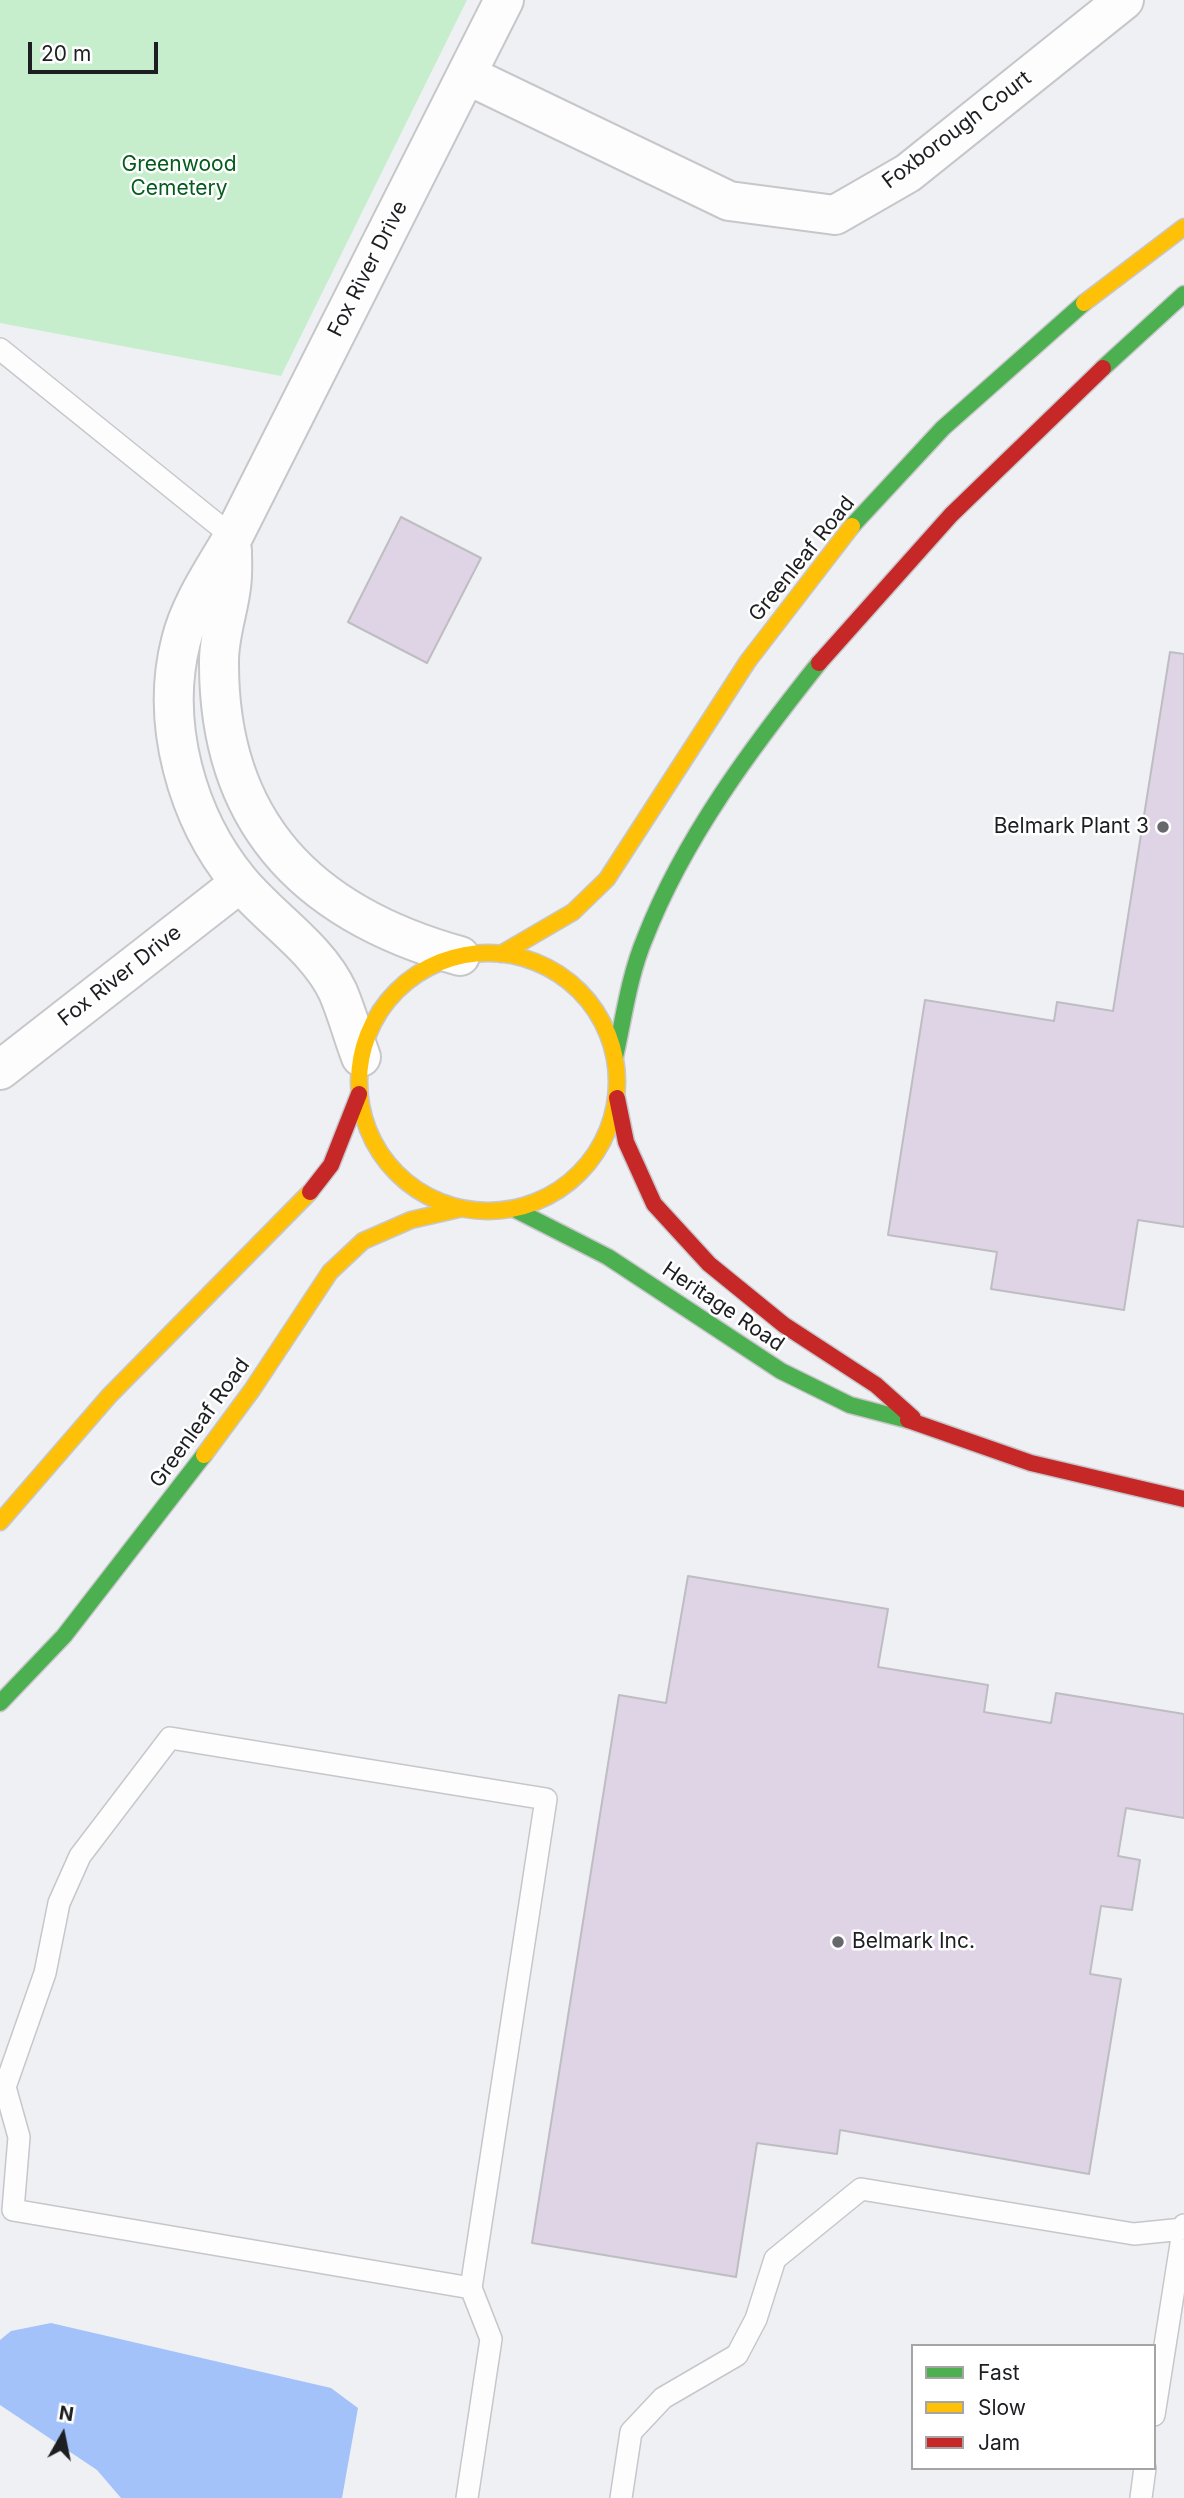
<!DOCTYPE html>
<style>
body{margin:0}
#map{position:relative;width:1184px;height:2498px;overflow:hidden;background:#eff0f4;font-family:Inter,sans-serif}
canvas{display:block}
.legend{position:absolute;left:911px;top:2344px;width:245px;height:126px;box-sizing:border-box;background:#fff;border:2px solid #a5a5a6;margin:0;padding:9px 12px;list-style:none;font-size:21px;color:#1d1e21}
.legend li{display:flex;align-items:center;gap:14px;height:35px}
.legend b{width:35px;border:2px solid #a5a5a6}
.north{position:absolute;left:28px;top:2400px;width:70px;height:70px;-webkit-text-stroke:5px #fff;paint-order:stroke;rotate:9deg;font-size:19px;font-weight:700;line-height:28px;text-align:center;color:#1d1e21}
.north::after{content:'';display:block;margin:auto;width:24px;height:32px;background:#1d1e21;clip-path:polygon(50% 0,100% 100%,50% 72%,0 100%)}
.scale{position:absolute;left:28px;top:42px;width:130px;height:32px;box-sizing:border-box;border:4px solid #1d1e21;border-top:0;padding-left:9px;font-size:21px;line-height:24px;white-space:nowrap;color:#1d1e21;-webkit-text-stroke:5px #fff;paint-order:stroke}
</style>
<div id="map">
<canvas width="1184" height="2498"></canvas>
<ul class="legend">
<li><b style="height:9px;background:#4caf50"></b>Fast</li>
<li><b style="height:9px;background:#ffc107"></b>Slow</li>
<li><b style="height:9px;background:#c62828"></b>Jam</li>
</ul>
<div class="north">N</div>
<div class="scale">20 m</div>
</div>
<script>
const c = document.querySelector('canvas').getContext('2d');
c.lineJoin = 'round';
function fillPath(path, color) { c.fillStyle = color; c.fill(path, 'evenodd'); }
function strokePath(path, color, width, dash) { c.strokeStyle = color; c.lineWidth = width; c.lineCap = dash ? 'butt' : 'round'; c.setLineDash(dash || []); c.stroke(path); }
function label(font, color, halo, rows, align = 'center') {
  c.font = font + ' Inter,sans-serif'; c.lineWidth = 5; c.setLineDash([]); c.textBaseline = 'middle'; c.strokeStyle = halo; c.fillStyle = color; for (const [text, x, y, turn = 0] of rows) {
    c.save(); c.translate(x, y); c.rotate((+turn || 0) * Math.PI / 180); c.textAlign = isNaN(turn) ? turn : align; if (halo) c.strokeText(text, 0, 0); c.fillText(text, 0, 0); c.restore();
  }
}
fillPath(new Path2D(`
 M0 0H467L281 376 0 323Z`), '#c7eecc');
fillPath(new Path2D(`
 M51 2323 331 2388 358 2408 342 2498H121L97 2470 0 2405V2340L11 2331Z`), '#a4c2fa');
const building = new Path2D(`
 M401 517 481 558 427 663 348 622Z
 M1170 652 1184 654V1227L1138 1220 1124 1310 991 1289 997 1252 888 1235 925 1000 1054 1021 1057 1002 1113 1011Z
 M688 1576 888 1609 878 1667 988 1685 984 1712 1051 1723 1056 1693 1184 1714V1818L1126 1808 1118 1856 1140 1860 1132 1910 1101 1906 1090 1974 1121 1979 1089 2174 840 2130 837 2154 757 2143 736 2277 532 2243 619 1695 666 1703Z`);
fillPath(building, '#dfd4e5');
strokePath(building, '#bebdc1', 2);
const lane = new Path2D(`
 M0 349 233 537
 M0 2085 5 2087 19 2137 13 2210 471 2288 491 2339 467 2498
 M5 2087 45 1973 59 1903 80 1856 170 1738 546 1799 471 2288
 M1154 2415 1184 2225
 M621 2498 631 2432 663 2398 737 2355 756 2319 775 2259 861 2189 1134 2234 1183 2229
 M1141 2498 1145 2468`);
const street = new Path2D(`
 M467 75 729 201 835 215 908 173 1124 0
 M232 550C232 562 233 575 231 587 228 612 219 635 219 661 218 824 309 914 460 956
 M361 1057C353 1036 347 1013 338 992 317 947 270 919 239 881 187 818 160 723 181 641 190 604 214 570 233 537L504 0
 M0 1070 240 883`);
const fast = new Path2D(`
 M1103 368 1184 294
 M852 526 943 428 1084 303
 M615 1057C624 1017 629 976 645 938 684 838 752 747 819 663
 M514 1209 608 1257 781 1371 850 1405 908 1420
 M0 1703 64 1636 204 1455`);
const slow = new Path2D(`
 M1084 303 1184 227
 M359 1082a129 129 0 1 1 258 0a129 129 0 1 1-258 0Z
 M501 954 573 912 607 879 748 661 852 526
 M204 1455 252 1390 330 1272 363 1241 411 1220 459 1209
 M0 1522 109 1396 310 1192`);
const jam = new Path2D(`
 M819 663 951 515 1103 368
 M617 1098 626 1142 654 1204 709 1264 784 1325 876 1385 913 1418
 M310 1192 331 1165 359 1094
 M908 1420 1031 1463 1184 1499`);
strokePath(lane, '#c7c7cb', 24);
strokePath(street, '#c7c7cb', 42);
strokePath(fast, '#c7c7cb', 19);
strokePath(slow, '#c7c7cb', 19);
strokePath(jam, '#c7c7cb', 19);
strokePath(lane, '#fdfdfd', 21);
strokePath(street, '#fdfdfd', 38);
strokePath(fast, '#4caf50', 16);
strokePath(slow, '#ffc107', 16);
strokePath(jam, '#c62828', 16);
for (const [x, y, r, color] of [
 [1163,827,7,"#66686b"],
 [838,1942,7,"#66686b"]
]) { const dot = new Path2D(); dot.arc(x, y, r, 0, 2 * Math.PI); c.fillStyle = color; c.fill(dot); strokePath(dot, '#fff', 2.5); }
label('21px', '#1d1e21', '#fff', [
 ["Foxborough Court",957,130,-37],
 ["Fox River Drive",368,269,-63],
 ["Greenleaf Road",802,559,-51],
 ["Fox River Drive",120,976,-38],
 ["Heritage Road",723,1307,34],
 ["Greenleaf Road",200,1423,-54]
]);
label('21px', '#045c1c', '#fff', [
 ["Greenwood",179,165],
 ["Cemetery",179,189]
]);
label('21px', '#1d1e21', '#fff', [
 ["Belmark Plant 3",1149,827],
 ["Belmark Inc.",852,1942,"left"]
], 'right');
</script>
